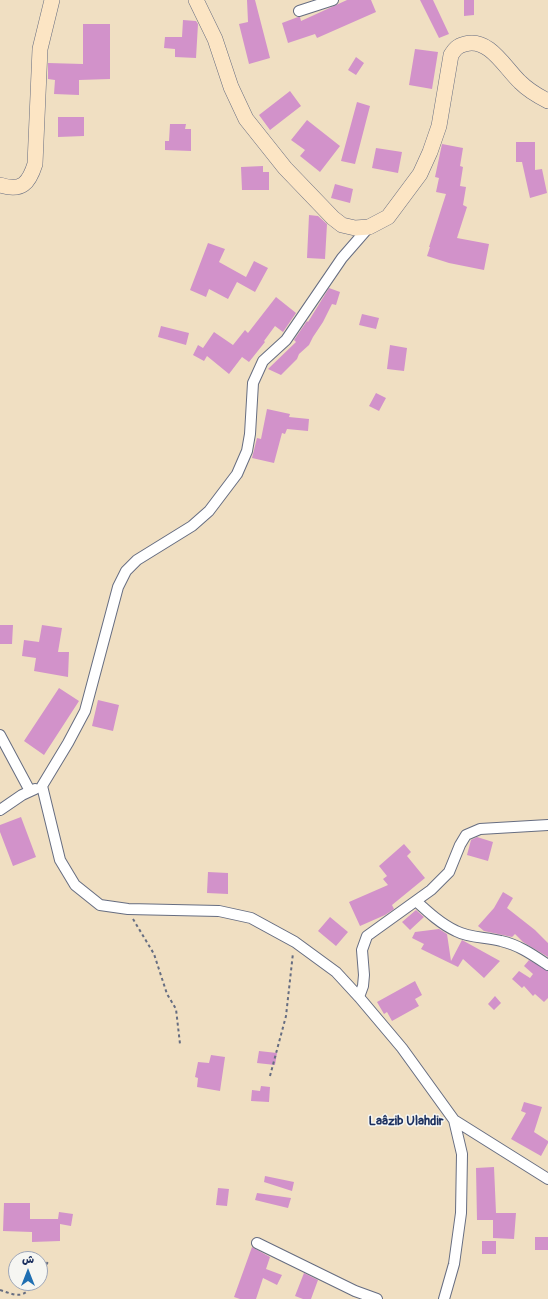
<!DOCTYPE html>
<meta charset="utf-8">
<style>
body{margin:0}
#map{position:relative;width:548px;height:1299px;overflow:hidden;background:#f0dfc2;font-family:Pangolin,"Playpen Sans Arabic",sans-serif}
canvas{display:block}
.north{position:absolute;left:8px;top:1251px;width:40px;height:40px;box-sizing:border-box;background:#f6f6f2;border:1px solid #9ea6b7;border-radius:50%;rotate:0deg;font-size:11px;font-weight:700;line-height:16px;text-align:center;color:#1b2f5e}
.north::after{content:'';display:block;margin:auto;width:14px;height:18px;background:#1f6fb2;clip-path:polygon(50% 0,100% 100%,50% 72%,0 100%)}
</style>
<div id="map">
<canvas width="548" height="1299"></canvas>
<div class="north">ش</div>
</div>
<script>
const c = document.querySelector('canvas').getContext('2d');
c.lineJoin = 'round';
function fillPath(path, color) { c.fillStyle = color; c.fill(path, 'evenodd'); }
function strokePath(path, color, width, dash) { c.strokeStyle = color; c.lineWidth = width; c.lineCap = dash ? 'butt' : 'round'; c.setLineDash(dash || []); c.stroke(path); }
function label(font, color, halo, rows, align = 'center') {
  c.font = font + ' Pangolin,sans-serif'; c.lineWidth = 3; c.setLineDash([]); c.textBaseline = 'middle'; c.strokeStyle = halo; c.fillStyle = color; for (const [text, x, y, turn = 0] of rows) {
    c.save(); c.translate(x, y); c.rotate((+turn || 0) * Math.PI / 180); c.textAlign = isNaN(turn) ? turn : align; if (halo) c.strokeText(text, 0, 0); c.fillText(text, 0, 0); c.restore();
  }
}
fillPath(new Path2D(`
 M247 0H255L270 58 249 64 239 24 248 22Z
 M347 0H371L376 12 317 38 315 34 288 43 282 23 298 17H300L301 21Z
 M420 0H433L449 34 439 38Z
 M464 0H474V15L464 16Z
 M183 20 196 21 198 24 196 58 175 57V49L164 48 165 37H182Z
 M83 24H110V79L79 80V95L54 94 55 80 48 79V63L83 64Z
 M415 49 438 52 432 89 409 85Z
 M356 57 364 63 356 75 348 70Z
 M290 91 301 106 270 130 259 115Z
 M357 102 370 106 355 164 341 161Z
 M58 117H84V136L58 137Z
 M307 120 340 146 320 172 300 156 305 150 291 140Z
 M170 124H186L185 129H191V151L165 150V141H169Z
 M516 142H535V170L542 169 547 193 530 198 522 162H516Z
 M442 144 463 148 460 166 463 167 460 186 466 187 463 205 467 207 457 238 489 244 484 270 449 263 427 256 430 247H429L446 194 436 192 439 178 435 177Z
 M376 148 402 152 398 173 372 168Z
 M263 166V172H269V190H242L241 167Z
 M335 184 353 189 350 203 331 198Z
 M309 215 318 216 327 224 325 259 307 258Z
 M208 243 225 249 219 262 246 277 254 261 268 268 255 292 237 282 228 299 209 289 206 297 190 290Z
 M329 288 340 292 336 305 332 304 323 322 313 337 309 345 299 354 297 359 281 375 268 369 296 342 294 340 307 321 308 322Z
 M276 297 296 313 283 332 275 326 264 341 265 342 249 362 242 357 229 374 207 356 204 361 193 355 198 345 203 348 214 332 233 345 245 330 248 333Z
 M362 314 379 318 376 329 359 325Z
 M161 326 189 333 186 345 158 337Z
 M390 345 407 348 404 371 387 369Z
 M376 393 386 398 379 411 369 406Z
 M267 409 290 414 289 417 309 419 308 431 287 429 285 434 282 433 274 463 252 458 257 438 261 439Z
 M0 625H13L12 644H0Z
 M42 625 62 628 58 652H69L68 677 34 671 36 658 22 656 24 640 39 642Z
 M59 688 79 701 44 755 24 741Z
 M98 700 119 705 113 731 92 726Z
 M21 817 36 857 13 866 0 832V825Z
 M477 837 493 842 488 861 467 855 471 840Z
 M404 844 411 852 407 856 425 878 392 905 394 909 385 915 360 926 349 902 388 885 383 879 387 876 379 866Z
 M208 872 228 873V894L207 893Z
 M503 892 513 898 507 908 535 930 548 943V957L523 942 515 934 512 937 484 931 478 926 494 908Z
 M416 910 424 917 410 930 402 922Z
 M330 917 348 932 336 946 318 931Z
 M439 929 447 934 451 961 462 940 500 961 484 978 463 959 458 967 421 949 424 944 412 938 415 932Z
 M529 960 548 971V998L544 1002 535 994 533 996 524 986 522 988 512 979 519 971 530 978 533 974 524 966Z
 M415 981 422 995 415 999 419 1006 392 1021 387 1012 384 1014 377 1002Z
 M495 996 501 1003 494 1010 488 1004Z
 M259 1051 277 1053 275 1065 257 1063Z
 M211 1055 225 1057 220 1091 197 1087 198 1078 195 1077 198 1062 209 1063Z
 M261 1086 270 1087 269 1102 251 1101 252 1090 260 1091Z
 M524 1102 542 1107 534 1132 548 1141V1143L541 1156 511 1139 526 1113 521 1111Z
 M494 1167 496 1213H516L514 1239 493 1238V1220H477L476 1168Z
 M265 1176 294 1182 292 1191 264 1182Z
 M218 1188 229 1189 227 1206 216 1205Z
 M257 1193 291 1198 288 1208 255 1200Z
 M4 1203H30V1219H58L59 1212 73 1214 71 1226 60 1224V1241L32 1242V1232L3 1231Z
 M535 1237H548V1250H535Z
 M482 1241H496V1254H482Z
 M252 1247 270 1257 266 1269 282 1275 277 1285 263 1278 256 1299H240L234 1297Z
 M304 1273 318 1280 311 1299H303L295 1296Z`), '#d292ca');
const street = new Path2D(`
 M299 11 333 0
 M369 227 342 258 286 340 263 361 253 383 250 434 247 451 237 474 209 511 192 526 137 560 126 571 118 587 85 711 68 743 42 786 60 860 75 885 100 905 128 909 219 911 251 918 295 942 336 972 359 997 402 1048 454 1120 548 1179
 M0 735 30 791
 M0 810 22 795 35 789
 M416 901C428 912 441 924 456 931 469 938 486 937 501 941 519 945 533 955 548 965
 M359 997 363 986 364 975 362 950 367 936 431 890 449 872 460 845 466 835 480 829 548 825
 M257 1243 355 1291 377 1299
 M444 1299 454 1264 461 1213 462 1154 454 1120`);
const secondary = new Path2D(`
 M196 0 215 39 231 87 246 119 285 168 333 218 342 225 355 228 369 227 388 217 420 174 430 152 439 126 451 55C455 49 457 46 465 44 489 37 505 68 520 82 528 90 538 96 548 101
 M0 185C22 192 29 183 35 164L40 49 52 0`);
strokePath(street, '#666d81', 12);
strokePath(secondary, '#666d81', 16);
strokePath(new Path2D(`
 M133 919 154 954 167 994 176 1009 180 1044
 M270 1076 286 1016 293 953
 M40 1275 49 1260
 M0 1290C18 1296 22 1299 35 1283`), '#666d81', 2, [3, 3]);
strokePath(street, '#fff', 10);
strokePath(secondary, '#fce5c4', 15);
label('bold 13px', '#1b2f5e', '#f6f6f2', [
 ["Laâzib Ulahdir",406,1122]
]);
</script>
